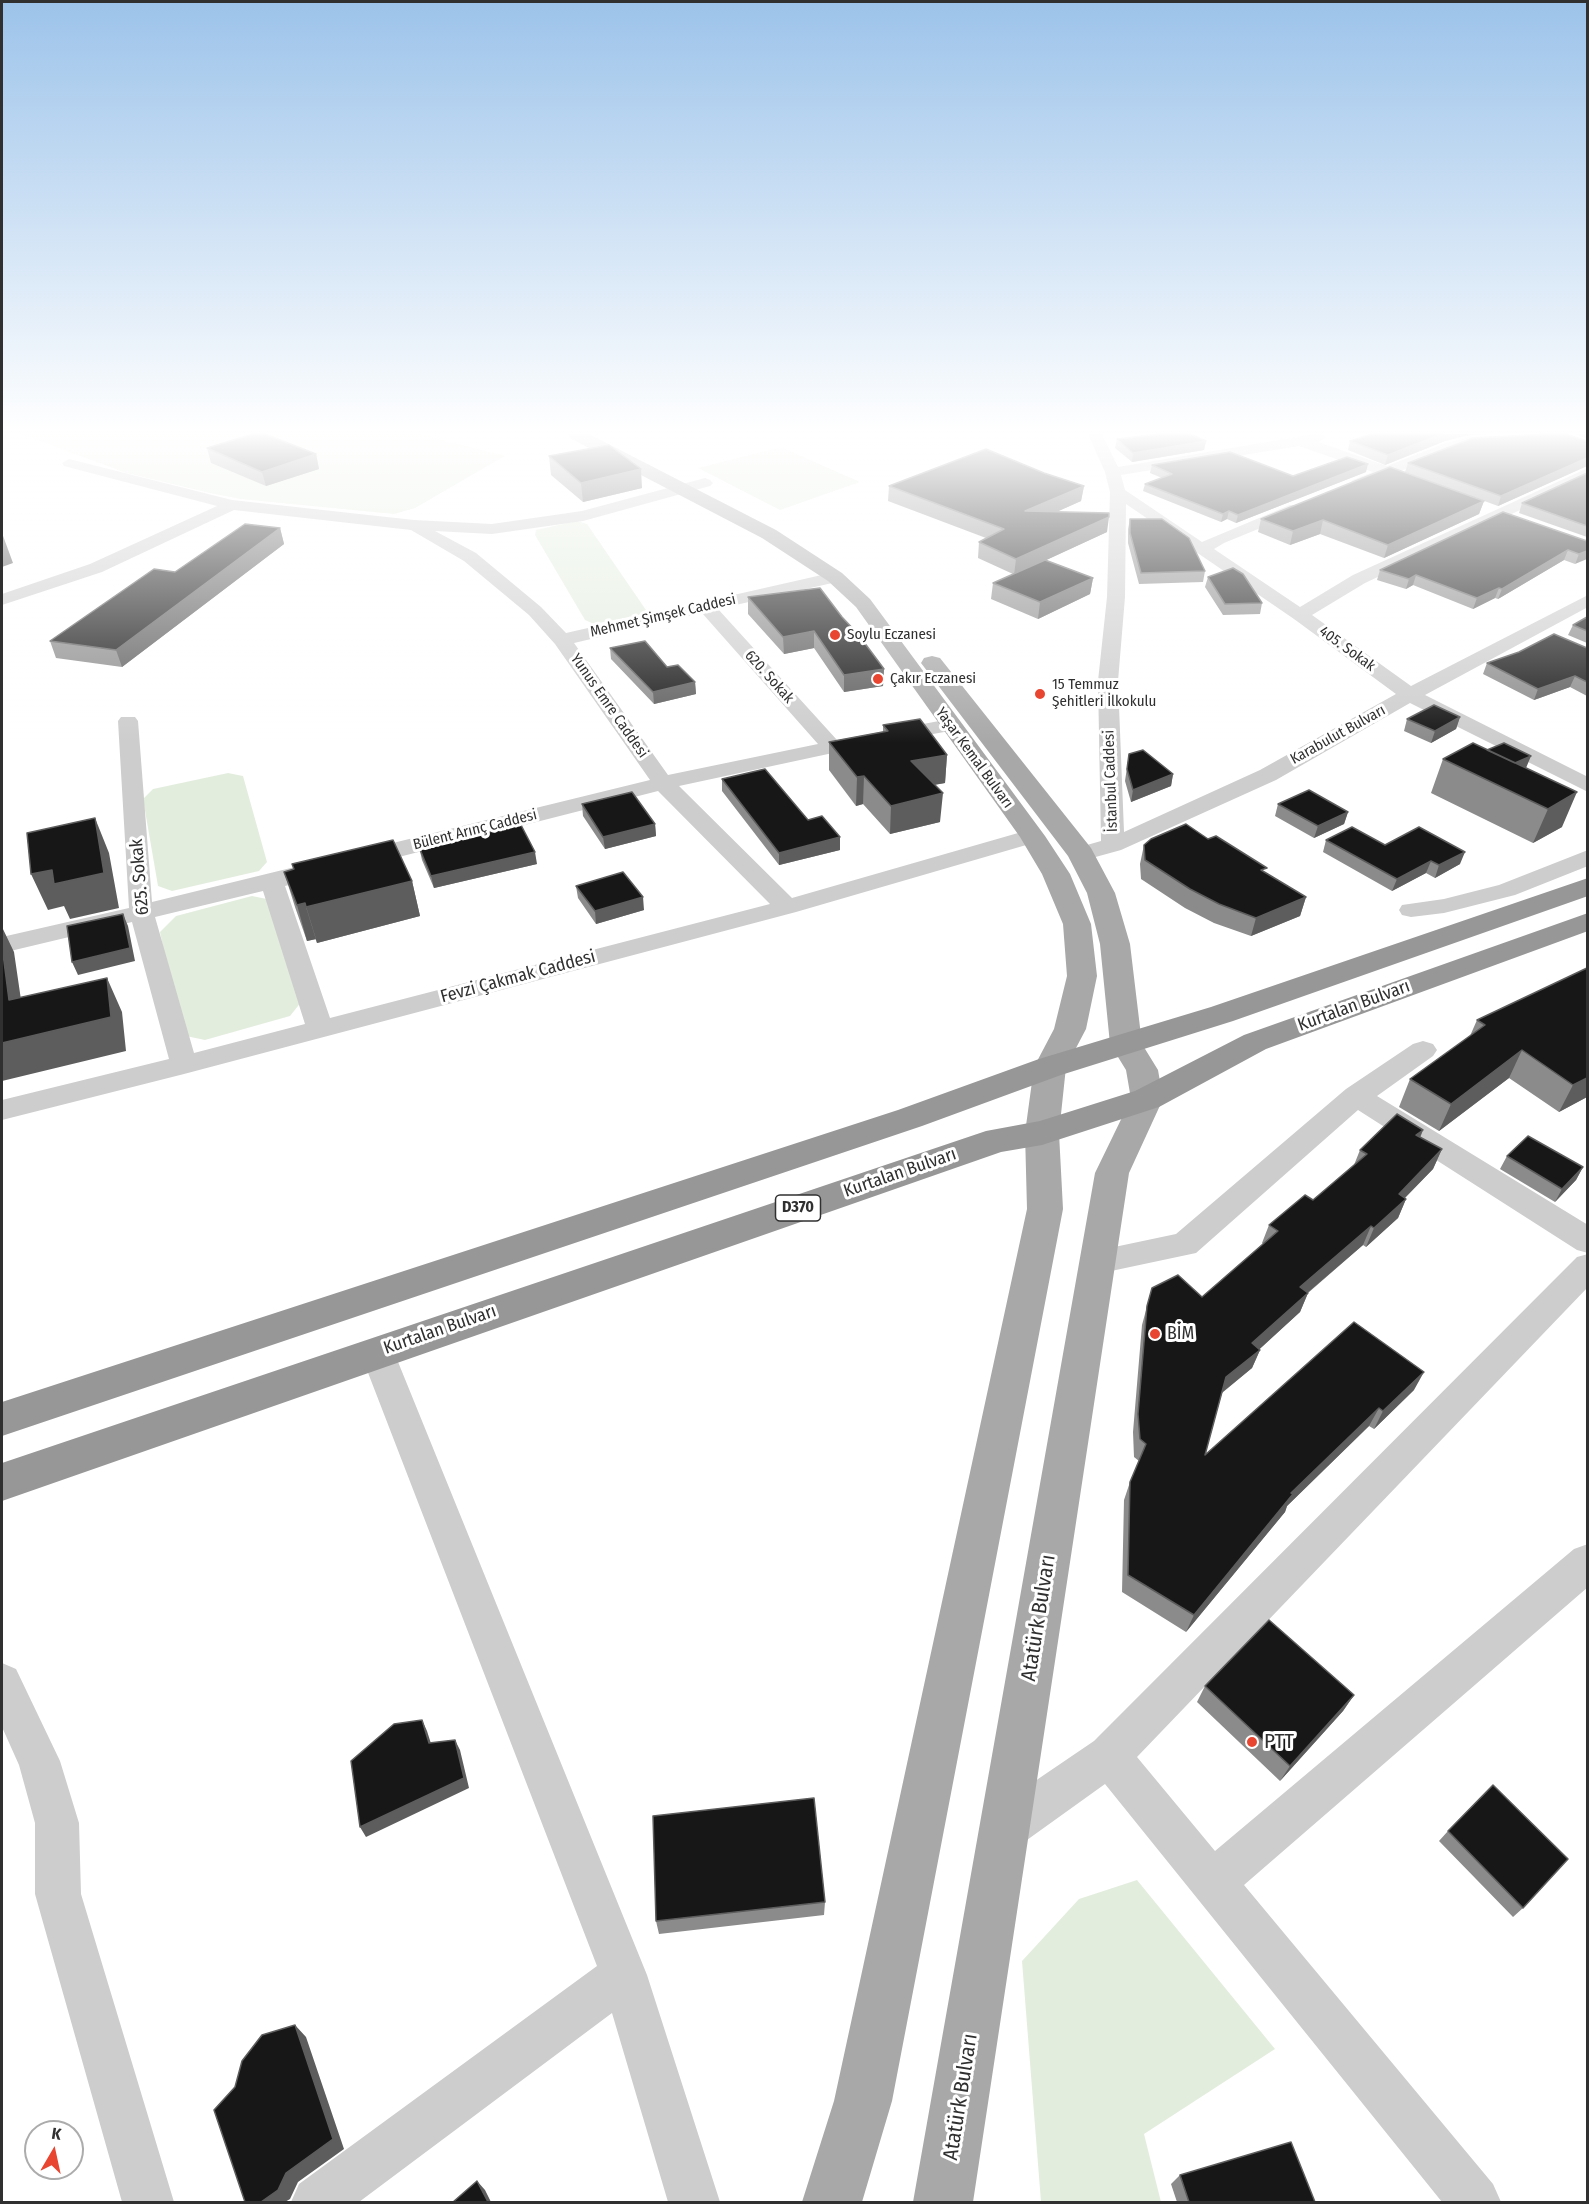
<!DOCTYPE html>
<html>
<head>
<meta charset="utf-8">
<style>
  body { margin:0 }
  #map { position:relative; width:1589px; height:2204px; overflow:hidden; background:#fff; font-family:"Fira Sans Condensed",sans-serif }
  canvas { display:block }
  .frame { position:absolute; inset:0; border:3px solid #303030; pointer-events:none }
  .north { position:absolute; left:24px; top:2120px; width:60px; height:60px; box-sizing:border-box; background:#fff; border:2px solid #acacac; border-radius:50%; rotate:9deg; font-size:16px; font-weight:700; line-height:24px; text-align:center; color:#303030 }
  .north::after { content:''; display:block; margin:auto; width:21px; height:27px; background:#e84631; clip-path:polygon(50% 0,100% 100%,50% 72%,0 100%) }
</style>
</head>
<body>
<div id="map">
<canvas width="1589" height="2204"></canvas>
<div class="frame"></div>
<div class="north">K</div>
</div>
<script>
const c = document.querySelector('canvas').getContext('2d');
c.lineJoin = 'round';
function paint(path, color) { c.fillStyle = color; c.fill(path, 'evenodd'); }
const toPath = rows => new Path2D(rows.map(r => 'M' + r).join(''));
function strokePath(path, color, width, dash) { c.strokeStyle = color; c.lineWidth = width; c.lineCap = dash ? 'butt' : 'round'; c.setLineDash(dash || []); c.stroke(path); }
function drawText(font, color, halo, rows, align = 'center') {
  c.font = font + ' "Fira Sans Condensed",sans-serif'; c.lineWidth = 6; c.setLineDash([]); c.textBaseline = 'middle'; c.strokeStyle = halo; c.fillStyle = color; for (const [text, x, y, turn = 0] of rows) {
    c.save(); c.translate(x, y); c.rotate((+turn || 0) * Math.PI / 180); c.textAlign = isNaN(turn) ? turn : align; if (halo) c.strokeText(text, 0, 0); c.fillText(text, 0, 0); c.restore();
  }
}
paint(toPath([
  [21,434,419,434,505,456,415,508,394,514,241,499,210,493,126,473],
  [781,447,860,482,780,510,698,468],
  [577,521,587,524,646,610,639,615,594,624,585,620,535,535,536,530],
  [228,773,243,776,267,862,259,871,172,891,158,886,143,799,153,789],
  [252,896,267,899,302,1001,290,1016,205,1040,181,1035,160,932,176,916],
  [1137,1880,1275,2049,1144,2134,1161,2202,1041,2202,1022,1961,1079,1899]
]), '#e3edde');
paint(toPath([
  [1088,434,1102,434,1118,467,1315,434,1323,435,1325,438,1318,442,1387,466,1446,443,1470,437,1496,436,1498,439,1496,442,1456,449,1358,488,1353,486,1350,483,1353,480,1373,472,1299,446,1121,475,1125,490,1202,542,1290,505,1302,505,1304,508,1302,511,1224,543,1214,549,1300,607,1353,575,1588,468,1588,478,1365,583,1312,615,1411,686,1588,595,1588,607,1425,695,1588,777,1588,792,1410,703,1276,780,1121,850,1081,861,1073,859,1069,854,1073,849,1101,841,1098,681,1107,597,1110,492,1105,472,1088,434],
  [1126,504,1294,619,1396,694,1260,770,1124,832,1118,681,1125,597,1126,504],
  [69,459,232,500,414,520,492,524,582,511,705,478,710,480,713,483,710,486,583,521,492,534,435,531,476,553,541,607,566,633,835,572,841,573,844,577,841,581,718,609,837,740,950,719,957,721,960,725,957,729,950,731,870,745,679,786,792,898,1032,829,1040,831,1043,836,1040,841,796,912,184,1074,2,1120,2,1100,169,1059,132,922,2,953,2,937,129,908,118,721,121,717,135,717,138,721,152,902,650,780,555,644,529,615,464,561,411,530,234,510,102,572,2,605,2,594,90,564,217,506,64,466,62,463,69,459],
  [702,613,818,744,668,775,574,643,702,613],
  [658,791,770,904,330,1018,285,886,658,791],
  [263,891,305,1024,194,1053,155,917,263,891],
  [1588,850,1588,866,1515,895,1444,913,1411,917,1402,915,1399,910,1402,905,1444,899,1499,885,1588,850],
  [1423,1041,1433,1044,1437,1050,1433,1056,1377,1096,1588,1225,1588,1253,1577,1250,1358,1110,1196,1253,1097,1274,1086,1271,1081,1262,1086,1253,1176,1234,1346,1089,1413,1044,1423,1041],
  [1588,1254,1588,1287,1137,1757,1215,1851,1574,1549,1588,1544,1588,1587,1244,1885,1493,2184,1501,2202,1442,2202,1105,1784,1020,1845,1004,1851,988,1845,982,1829,988,1813,1094,1741,1577,1257,1588,1254],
  [377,1338,389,1342,394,1352,647,1975,720,2202,668,2202,612,2013,359,2202,291,2202,299,2184,597,1966,360,1352,365,1342,377,1338],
  [2,1663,16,1669,60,1761,79,1823,81,1894,174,2202,122,2202,35,1894,35,1823,19,1765,2,1727,2,1663]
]), '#cdcdcd');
paint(toPath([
  [568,434,589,434,776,530,842,573,870,599,1045,836,1070,874,1091,924,1097,976,1086,1029,1066,1067,1059,1133,1063,1209,892,2101,862,2202,802,2202,834,2101,1027,1209,1025,1133,1034,1067,1054,1029,1067,976,1063,924,1042,874,1020,837,856,607,828,581,762,538,570,438,568,434],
  [932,656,940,658,1091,848,1115,893,1130,944,1142,1044,1158,1070,1163,1099,1129,1173,973,2202,913,2202,1095,1173,1131,1099,1126,1070,1110,1044,1100,944,1087,893,1068,856,921,663,924,658,932,656]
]), '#a8a8a8');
paint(toPath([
  [1588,878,1588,896,1233,1021,1061,1075,922,1126,2,1436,2,1402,898,1110,1039,1059,1211,1007,1588,878],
  [1588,913,1588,931,1266,1049,1159,1107,1042,1145,1001,1152,2,1501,2,1463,986,1131,1040,1121,1135,1091,1244,1035,1588,913]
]), '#979797');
paint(toPath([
  [1372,434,1489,434,1470,435,1445,441,1385,465,1348,450,1350,441],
  [1576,434,1587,434,1587,439],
  [1117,439,1206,441,1204,450,1132,462,1115,448],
  [1587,441,1587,466,1498,506,1405,472,1408,463],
  [207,448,316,454,319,469,266,486,211,463],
  [549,456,642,488,583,502,551,475],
  [1152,465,1293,476,1366,472,1236,523,1227,519,1221,522,1143,491,1145,484,1162,478,1150,473],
  [1044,473,1084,486,1081,501,1056,512,1107,532,1046,560,1093,578,1090,594,1038,619,991,599,993,583,1013,574,978,558,979,542,986,538,888,501,889,486],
  [1587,473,1587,537,1519,513,1522,503],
  [1484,501,1479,514,1384,558,1320,534,1290,545,1258,532,1261,519],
  [1130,519,1205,571,1203,582,1139,584,1128,543,1128,529],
  [280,528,284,544,122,667,56,658,50,641,175,572],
  [1587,541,1575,564,1564,560,1498,599,1495,598,1473,609,1413,585,1406,589,1377,580,1380,570],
  [1208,577,1262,603,1260,614,1223,615,1205,587],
  [748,597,842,617,884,669,883,686,844,692,814,648,784,654,748,614],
  [1587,617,1587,643,1568,635,1573,625],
  [610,648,667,667,695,682,696,694,654,704,611,659],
  [1587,648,1587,696,1570,687,1534,700,1483,674,1487,663],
  [1460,717,1456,729,1431,743,1404,731,1407,719],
  [883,725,947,755,945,783,934,785,940,822,890,834,863,804,856,806,829,770,829,742,883,732],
  [1129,754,1173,774,1171,786,1131,802,1125,781],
  [1443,759,1526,768,1562,827,1533,843,1431,793],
  [722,779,808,820,840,850,779,865,722,791],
  [582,804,655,824,656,836,605,849,583,816],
  [1278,804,1348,812,1344,824,1314,838,1275,816],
  [1208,839,1306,897,1300,916,1251,936,1214,923,1185,908,1141,879,1140,864,1144,845],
  [1326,840,1385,845,1460,864,1435,878,1426,873,1392,891,1323,852],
  [419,847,537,864,434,888,422,860],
  [284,872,412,881,420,916,317,943,316,939,307,941,295,907],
  [576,886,644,910,596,924,578,898],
  [1587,968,1587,1097,1559,1112,1509,1078,1439,1131,1399,1107,1410,1079,1470,1036,1477,1020],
  [1423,1130,1420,1138,1442,1149,1433,1169,1405,1198,1406,1199,1398,1218,1366,1247,1363,1245,1308,1293,1300,1312,1259,1349,1260,1350,1252,1368,1222,1393,1205,1455,1414,1390,1374,1429,1369,1426,1287,1506,1285,1512,1186,1632,1122,1592,1124,1500,1130,1482,1139,1461,1134,1457,1133,1432,1142,1325,1152,1288,1202,1297,1263,1244,1262,1243,1269,1225,1313,1200,1354,1165,1360,1150],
  [1507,1156,1583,1167,1576,1180,1555,1202,1500,1169],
  [1205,1686,1354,1695,1343,1711,1280,1781,1197,1702],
  [1448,1831,1523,1908,1513,1917,1439,1841],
  [825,1902,824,1915,659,1934,656,1921],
  [1180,2175,1315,2202,1177,2202,1171,2184]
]), '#8b8b8b');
paint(toPath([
  [1442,434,1470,434,1445,441,1385,465,1388,455],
  [1206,441,1204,450,1132,462,1133,453],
  [316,454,319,469,266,486,262,472],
  [1587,458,1587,466,1498,506,1501,496],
  [1368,464,1366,472,1236,523,1238,515],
  [641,469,642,488,583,502,581,483],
  [1084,486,1081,501,1023,527,1025,511],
  [1484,501,1479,514,1384,558,1388,545],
  [1229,511,1227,519,1221,522,1223,514],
  [1109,517,1107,532,1014,575,1016,559],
  [1323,520,1320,534,1290,545,1293,531],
  [280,528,284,544,122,667,116,650],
  [2,533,13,563,2,567],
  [1568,550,1564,560,1498,599,1502,589],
  [1587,551,1587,559,1575,564,1579,554],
  [1416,575,1413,585,1406,589,1409,579],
  [1093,578,1090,594,1038,619,1040,602],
  [1499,588,1495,598,1473,609,1477,598],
  [814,631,814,648,784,654,783,637],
  [884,669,883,686,844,692,844,675],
  [1575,676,1570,687,1534,700,1538,689],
  [695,682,696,694,654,704,653,692],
  [1460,717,1456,729,1431,743,1435,731],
  [947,755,945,783,909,789,911,761],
  [1531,756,1526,768,1501,769],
  [1173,774,1171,786,1131,802,1133,790],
  [864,776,863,804,856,806,857,777],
  [1577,792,1562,827,1533,843,1548,809],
  [943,793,940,822,890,834,891,806],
  [1348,812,1344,824,1314,838,1318,826],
  [95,818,109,853,119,908,70,919,64,906,48,910,31,874],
  [655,824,656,836,605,849,603,837],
  [840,837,840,850,779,865,779,853],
  [535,852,537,864,434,888,431,876],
  [1465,852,1460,864,1435,878,1439,865],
  [1431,861,1426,873,1392,891,1397,879],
  [412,881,420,916,317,943,306,907],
  [643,897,644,910,596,924,595,911],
  [1306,897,1300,916,1251,936,1256,918],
  [305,903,316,939,307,941,297,905],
  [123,914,128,926,135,961,78,975,72,962],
  [2,927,14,952,26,1034,9,1000,2,946],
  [107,978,122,1012,126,1051,2,1081,2,1043],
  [1522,1050,1509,1078,1439,1131,1451,1104],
  [1587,1078,1587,1097,1559,1112,1573,1085],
  [1423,1130,1415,1149,1416,1135],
  [1442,1149,1433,1169,1390,1213,1399,1194],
  [1583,1167,1576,1180,1555,1202,1562,1189],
  [1406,1199,1398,1218,1366,1247,1374,1228],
  [1371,1226,1363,1245,1292,1306,1300,1287],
  [1308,1293,1300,1312,1250,1358,1260,1350,1252,1368,1219,1395,1226,1377,1252,1343],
  [1424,1372,1414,1390,1374,1429,1383,1411],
  [1379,1408,1369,1426,1287,1506,1285,1512,1186,1632,1194,1615,1291,1493],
  [1354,1695,1343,1711,1280,1781,1290,1766],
  [422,1720,427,1731,434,1753,429,1743],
  [455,1740,460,1750,469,1788,366,1837,360,1827],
  [295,2025,306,2037,344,2149,298,2182,290,2199,285,2202,261,2202],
  [477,2181,485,2190,491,2202,488,2202]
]), '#5d5d5d');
const building = toPath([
  [253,434,265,434,316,454,262,472,207,448,253,434],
  [1160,434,1190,434,1206,441,1133,453,1117,439,1160,434],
  [1372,434,1442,434,1388,455,1350,441,1372,434],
  [1548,434,1566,434,1587,441,1587,458,1501,496,1408,463,1473,438,1548,434],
  [609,445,641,469,581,483,549,456,609,445],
  [986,449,1044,473,1084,486,1025,511,1109,513,1109,517,1016,559,979,542,1004,529,889,486,986,449],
  [1230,452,1293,476,1347,457,1368,464,1238,515,1229,511,1223,514,1145,484,1172,474,1152,465,1230,452],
  [1390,467,1484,501,1388,545,1323,520,1293,531,1261,519,1390,467],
  [1587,473,1587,526,1522,503,1587,473],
  [1503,512,1587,541,1587,551,1579,554,1568,550,1502,589,1499,588,1477,598,1416,575,1409,579,1380,570,1503,512],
  [1130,519,1162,519,1189,538,1205,571,1141,573,1130,533,1130,519],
  [245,524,280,528,116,650,50,641,154,569,175,572,245,524],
  [1045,560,1093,578,1040,602,993,583,1045,560],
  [1233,568,1243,574,1262,603,1225,604,1208,577,1233,568],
  [820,588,842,617,858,634,884,669,844,675,814,631,783,637,748,597,820,588],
  [1587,617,1587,631,1573,625,1587,617],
  [1554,634,1587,648,1587,682,1575,676,1538,689,1487,663,1519,652,1554,634],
  [645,641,667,667,678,665,695,682,653,692,610,648,645,641],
  [1434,705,1460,717,1435,731,1407,719,1434,705],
  [920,719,947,755,911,761,943,793,891,806,864,776,857,777,829,742,888,731,883,725,920,719],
  [1473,743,1577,792,1548,809,1443,759,1473,743],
  [1504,743,1531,756,1515,763,1487,750,1504,743],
  [1143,750,1173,774,1133,790,1127,769,1129,754,1143,750],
  [765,769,808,820,822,816,840,837,779,853,722,779,765,769],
  [1309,790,1348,812,1318,826,1278,804,1309,790],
  [632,792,655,824,603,837,582,804,632,792],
  [95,818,104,873,54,884,52,870,31,874,27,833,95,818],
  [1186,824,1208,839,1216,836,1267,868,1261,870,1306,897,1256,918,1219,904,1190,889,1145,860,1144,845,1151,839,1186,824],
  [521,825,535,852,431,876,419,847,521,825],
  [1352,827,1385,845,1419,827,1465,852,1439,865,1431,861,1397,879,1326,840,1352,827],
  [393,840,412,881,306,907,305,903,297,905,284,872,294,869,292,864,393,840],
  [623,872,643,897,595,911,576,886,623,872],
  [123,914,130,948,72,962,67,926,123,914],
  [2,946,9,1000,107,978,111,1017,2,1043,2,946],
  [1587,968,1587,1078,1573,1085,1522,1050,1451,1104,1410,1079,1485,1025,1477,1020,1587,968],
  [1397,1114,1423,1130,1416,1135,1442,1149,1399,1194,1406,1199,1374,1228,1371,1226,1300,1287,1308,1293,1252,1343,1260,1350,1226,1377,1205,1455,1354,1322,1424,1372,1383,1411,1379,1408,1291,1493,1293,1494,1194,1615,1128,1575,1130,1482,1146,1444,1140,1439,1138,1414,1147,1306,1152,1288,1178,1275,1202,1297,1278,1231,1269,1225,1305,1195,1313,1200,1367,1154,1360,1150,1397,1114],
  [1528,1136,1583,1167,1562,1189,1507,1156,1528,1136],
  [1269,1620,1354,1695,1290,1766,1205,1686,1269,1620],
  [422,1720,429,1743,455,1740,464,1778,360,1827,351,1761,394,1724,422,1720],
  [1493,1785,1568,1859,1523,1908,1448,1831,1493,1785],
  [814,1798,825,1902,656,1921,653,1816,814,1798],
  [295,2025,333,2139,286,2173,278,2190,261,2202,245,2202,214,2110,235,2087,242,2061,262,2035,295,2025],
  [1291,2142,1315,2202,1189,2202,1180,2175,1291,2142],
  [477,2181,488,2202,453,2202,477,2181]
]);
paint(building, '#171717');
strokePath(building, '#5d5d5d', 1.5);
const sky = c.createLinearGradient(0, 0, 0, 743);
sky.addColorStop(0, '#9cc3ea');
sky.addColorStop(0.58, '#fff');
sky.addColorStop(1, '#ffffff00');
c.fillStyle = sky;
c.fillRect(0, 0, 1589, 743);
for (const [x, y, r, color] of [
  [835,635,6,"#e84631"],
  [878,679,6,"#e84631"],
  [1040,694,6,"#e84631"],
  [1155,1334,6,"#e84631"],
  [1252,1742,6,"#e84631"]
]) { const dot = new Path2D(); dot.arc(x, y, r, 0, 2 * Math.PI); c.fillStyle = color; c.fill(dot); strokePath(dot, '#fff', 2); }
drawText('15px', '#303030', '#fff', [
  ["Mehmet Şimşek Caddesi",663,616,-13],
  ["405. Sokak",1347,649,36],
  ["620. Sokak",769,677,48],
  ["Yunus Emre Caddesi",609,706,55],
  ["Karabulut Bulvarı",1338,735,-29],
  ["Yaşar Kemal Bulvarı",974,758,54],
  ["İstanbul Caddesi",1111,781,-92],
  ["Bülent Arınç Caddesi",475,830,-14]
]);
drawText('15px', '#303030', '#fff', [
  ["Soylu Eczanesi",847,635],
  ["Çakır Eczanesi",890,679],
  ["15 Temmuz",1052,685],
  ["Şehitleri İlkokulu",1052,702]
], 'left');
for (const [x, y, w] of [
  [798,1208,45]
]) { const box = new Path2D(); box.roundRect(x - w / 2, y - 13, w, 26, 4.5); c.fillStyle = '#fff'; c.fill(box); strokePath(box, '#303030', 1.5); }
drawText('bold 16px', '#303030', null, [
  ["D370",798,1208]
]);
drawText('18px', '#303030', '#fff', [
  ["625. Sokak",140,877,-95],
  ["Fevzi Çakmak Caddesi",518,977,-15],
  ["Kurtalan Bulvarı",1354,1006,-20],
  ["Kurtalan Bulvarı",900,1173,-19],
  ["Kurtalan Bulvarı",440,1330,-19]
]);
drawText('18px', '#303030', '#fff', [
  ["BİM",1167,1334]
], 'left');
drawText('21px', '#303030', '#fff', [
  ["Atatürk Bulvarı",1039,1618,-81],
  ["Atatürk Bulvarı",961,2097,-81]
]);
drawText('21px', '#303030', '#fff', [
  ["PTT",1264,1742]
], 'left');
</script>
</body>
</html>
